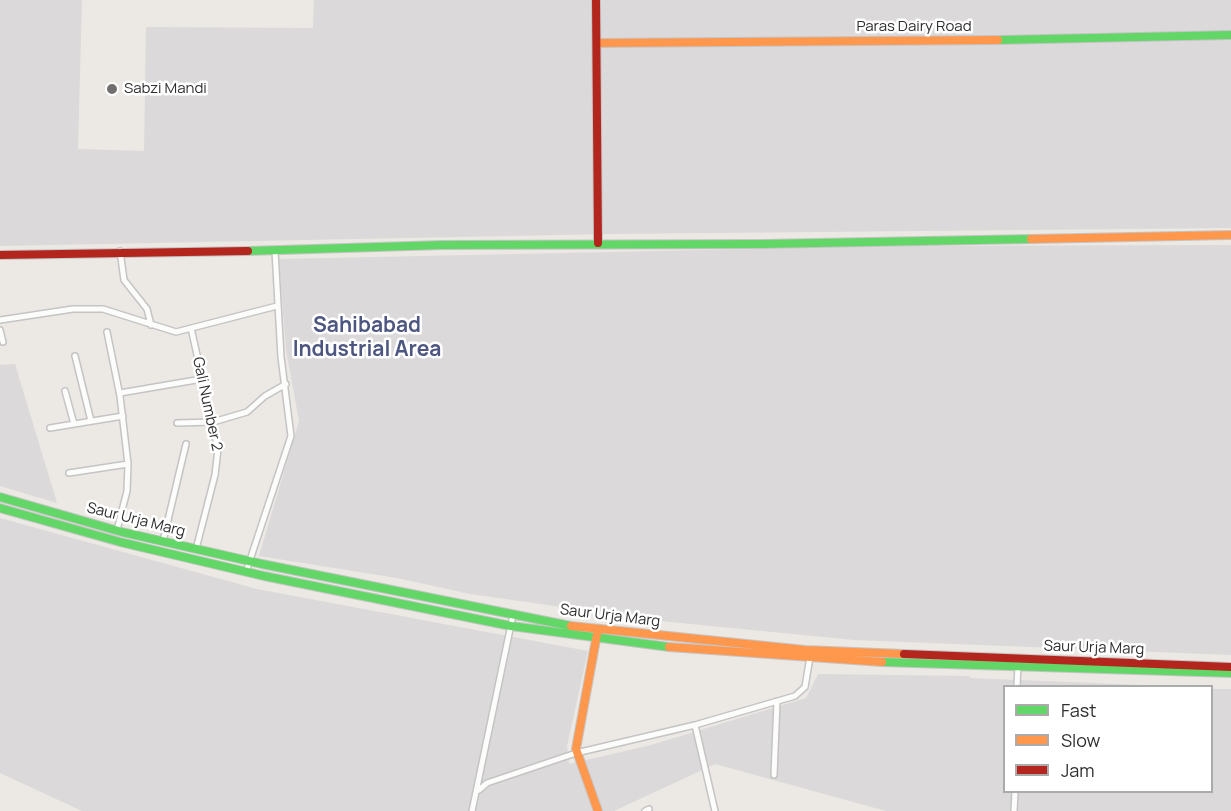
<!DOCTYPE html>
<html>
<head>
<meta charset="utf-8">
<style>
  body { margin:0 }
  #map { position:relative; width:1231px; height:811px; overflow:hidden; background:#ece8e4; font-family:Manrope,sans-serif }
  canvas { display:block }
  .legend { position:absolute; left:1003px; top:685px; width:210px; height:108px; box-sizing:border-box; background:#fff; border:2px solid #ababab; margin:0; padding:8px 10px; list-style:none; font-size:18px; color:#2e2e2e }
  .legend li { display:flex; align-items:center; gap:12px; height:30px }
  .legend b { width:30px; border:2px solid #ababab }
</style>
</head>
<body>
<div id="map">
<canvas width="1231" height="811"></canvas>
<ul class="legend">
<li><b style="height:8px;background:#63d668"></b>Fast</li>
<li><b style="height:8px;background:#ff974d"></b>Slow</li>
<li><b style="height:8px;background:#b3261e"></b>Jam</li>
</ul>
</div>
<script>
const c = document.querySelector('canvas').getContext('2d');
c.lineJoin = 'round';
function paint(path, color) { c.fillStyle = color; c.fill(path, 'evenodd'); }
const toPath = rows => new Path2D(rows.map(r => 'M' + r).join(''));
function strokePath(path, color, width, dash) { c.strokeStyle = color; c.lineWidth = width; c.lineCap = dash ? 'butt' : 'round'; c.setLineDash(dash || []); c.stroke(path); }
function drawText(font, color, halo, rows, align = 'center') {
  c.font = font + ' Manrope,sans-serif'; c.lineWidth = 5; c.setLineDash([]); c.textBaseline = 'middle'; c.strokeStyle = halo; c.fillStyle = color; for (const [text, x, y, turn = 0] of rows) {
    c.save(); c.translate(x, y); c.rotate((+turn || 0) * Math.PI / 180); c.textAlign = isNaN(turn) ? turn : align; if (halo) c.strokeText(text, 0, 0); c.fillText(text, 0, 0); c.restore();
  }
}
paint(toPath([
  [0,0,82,0,78,149,144,151,146,27,313,28,314,0,1231,0,1231,228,609,234,0,246],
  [1231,245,1231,655,854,640,660,621,470,594,397,578,259,556,299,421,286,350,279,259,894,246],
  [15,364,57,503,0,486,0,365],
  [0,518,257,589,588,651,567,746,569,764,651,745,806,698,818,674,970,676,970,678,1166,686,1004,686,1004,792,1212,792,1212,689,1231,689,1231,811,886,811,715,764,614,811,82,811,0,773]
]), '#dcd9db');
const street = toPath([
  [120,251,124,280,147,309,151,325],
  [0,320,73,309,103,309,176,332,277,306],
  [191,328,218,449,215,475,196,549],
  [0,330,3,342],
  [107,332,120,396,128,464,127,491,117,530],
  [75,356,91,421],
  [65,391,74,424],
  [120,393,202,379],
  [177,423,213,422,247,412,265,396,286,384],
  [50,428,123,416],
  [69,473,128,464],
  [163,541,186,444],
  [246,572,291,436,281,357,275,251],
  [1017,686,1018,666],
  [695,725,715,811],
  [774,775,777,701],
  [479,790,487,783,576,753,695,725,795,696,805,687,810,657],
  [472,811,513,615],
  [645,811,649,809],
  [1014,811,1015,792]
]);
const fast = toPath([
  [998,40,1231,35],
  [248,251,442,245,763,244,1031,239],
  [0,497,122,532,262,564,571,626],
  [0,508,120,542,264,576,511,626,669,647],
  [882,662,1231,673]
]);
const slow = toPath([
  [597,43,998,40],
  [1031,239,1231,235],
  [571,626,805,650,904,654],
  [597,634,576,749,598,811],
  [669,647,882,662]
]);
const jam = toPath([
  [596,0,598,243],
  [0,255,248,251],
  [904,654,1231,667]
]);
strokePath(street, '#c5c4c5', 8);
strokePath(fast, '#c5c4c5', 10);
strokePath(slow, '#c5c4c5', 10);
strokePath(jam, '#c5c4c5', 10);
strokePath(street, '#fcfcfb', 5);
strokePath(fast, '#63d668', 8);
strokePath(slow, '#ff974d', 8);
strokePath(jam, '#b3261e', 8);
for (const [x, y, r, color] of [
  [112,89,6,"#706f6e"]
]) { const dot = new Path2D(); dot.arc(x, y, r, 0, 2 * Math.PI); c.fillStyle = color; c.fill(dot); strokePath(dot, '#fff', 2); }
drawText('15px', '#2e2e2e', '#fff', [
  ["Paras Dairy Road",914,27],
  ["Gali Number 2",207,404,78],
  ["Saur Urja Marg",136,520,14],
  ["Saur Urja Marg",610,616,7],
  ["Saur Urja Marg",1094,648,2]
]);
drawText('15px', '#2e2e2e', '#fff', [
  ["Sabzi Mandi",124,89]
], 'left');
drawText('bold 21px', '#4d5680', '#fff', [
  ["Sahibabad",367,326],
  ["Industrial Area",367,350]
]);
</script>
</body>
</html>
